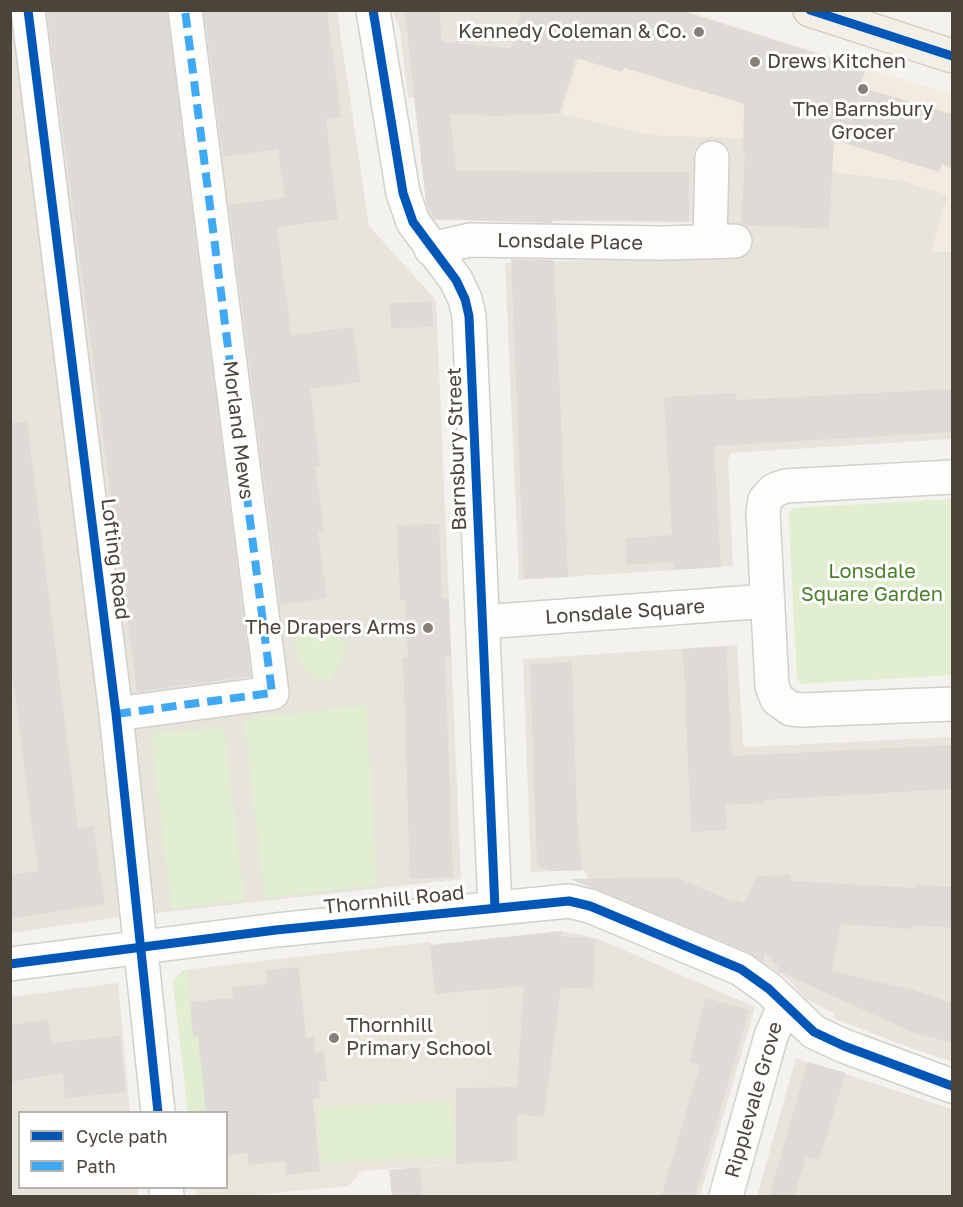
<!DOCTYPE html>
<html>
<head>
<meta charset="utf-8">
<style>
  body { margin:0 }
  #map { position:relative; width:963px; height:1207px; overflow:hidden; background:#f4f2ee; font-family:"Golos Text",sans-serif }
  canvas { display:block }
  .frame { position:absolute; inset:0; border:12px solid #4b4439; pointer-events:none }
  .legend { position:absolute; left:18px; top:1111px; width:210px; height:78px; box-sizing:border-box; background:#fff; border:2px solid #b7b4b0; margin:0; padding:8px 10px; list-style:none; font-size:18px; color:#4b4439 }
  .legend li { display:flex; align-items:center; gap:12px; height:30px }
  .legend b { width:30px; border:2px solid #b7b4b0 }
</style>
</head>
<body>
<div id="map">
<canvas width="963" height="1207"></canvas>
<div class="frame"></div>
<ul class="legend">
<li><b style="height:8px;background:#0057b8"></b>Cycle path</li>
<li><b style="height:8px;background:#3fa9f5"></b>Path</li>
</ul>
</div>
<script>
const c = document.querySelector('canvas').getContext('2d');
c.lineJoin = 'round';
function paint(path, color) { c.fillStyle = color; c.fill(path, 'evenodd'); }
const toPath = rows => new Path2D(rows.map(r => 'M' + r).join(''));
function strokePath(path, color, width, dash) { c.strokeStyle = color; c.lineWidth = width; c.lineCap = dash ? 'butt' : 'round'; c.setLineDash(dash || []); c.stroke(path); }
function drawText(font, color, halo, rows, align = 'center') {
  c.font = font + ' "Golos Text",sans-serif'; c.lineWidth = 6; c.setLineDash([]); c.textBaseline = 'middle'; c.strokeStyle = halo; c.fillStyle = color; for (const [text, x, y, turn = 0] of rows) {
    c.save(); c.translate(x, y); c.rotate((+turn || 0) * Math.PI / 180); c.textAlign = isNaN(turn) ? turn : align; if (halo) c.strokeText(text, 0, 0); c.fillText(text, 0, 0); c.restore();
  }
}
paint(toPath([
  [10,11,337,11,369,226,436,300,461,879,113,918,11,933],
  [393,11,593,11,562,114,652,135,743,138,743,154,816,162,835,172,904,181,948,195,931,252,952,252,952,439,731,453,728,460,733,566,519,580,505,263,732,256,731,223,428,220,414,98,408,97,400,30],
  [737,645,743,743,745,747,952,737,952,1062,903,1045,835,1019,833,1013,805,998,788,979,767,965,592,888,584,870,531,872,523,659],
  [561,931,596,938,755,1007,700,1196,392,1196,389,1170,490,1161,488,989],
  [118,983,130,1112,20,1112,20,1188,138,1188,138,1196,11,1196,10,997],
  [796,1058,952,1109,952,1196,757,1196]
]), '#e7e4dc');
paint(toPath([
  [593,11,689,11,952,95,952,252,931,252,948,195,904,181,835,172,816,162,751,156,743,154,743,138,652,135,561,114]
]), '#f3ebdf');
paint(toPath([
  [430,942,430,945,488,989,491,1161,362,1171,348,1186,244,1196,197,1196,196,1188,226,1188,226,1112,188,1112,173,982,183,970]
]), '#eae5da');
paint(toPath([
  [952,499,952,675,801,684,797,679,790,544,789,514,793,508],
  [318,624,346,641,341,661,331,680,316,680,301,663,294,642,297,628],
  [366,705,377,885,265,898,244,720],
  [224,727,244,900,172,909,151,735],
  [183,970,187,970,193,1036,198,1036,206,1112,188,1112,173,982],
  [452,1101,455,1157,321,1163,318,1107]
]), '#e1eecf');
paint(toPath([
  [47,10,167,10,251,676,137,692],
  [204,10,327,10,341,117,326,119,338,219,277,227,291,335,353,327,360,382,310,389,320,466,315,467,324,532,318,533,327,598,280,605,229,205,285,198,278,149,223,157],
  [403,10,439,10,442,42,511,48,522,10,679,10,689,13,866,69,860,87,952,114,952,169,942,164,939,172,834,140,829,229,744,225,741,224,745,155,743,154,744,104,624,68,622,72,576,58,559,113,494,116,450,114,456,171,689,172,689,221,552,220,552,223,434,219,426,202,407,31],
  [511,259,554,260,568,577,524,579],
  [432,302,433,327,391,328,390,303],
  [952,389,952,432,714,446,721,567,674,570,674,562,626,565,626,538,672,535,664,397,735,393,736,400],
  [27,422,78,829,93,826,105,904,10,919,10,875,38,871,10,657,10,423],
  [439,524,442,599,449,599,451,656,445,656,453,877,410,879,403,658,408,657,405,600,400,601,397,525],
  [726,646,732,756,952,745,952,789,764,800,765,803,726,805,727,830,691,832,683,649],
  [572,662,577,818,582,870,551,871,537,865,530,664],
  [791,875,791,881,916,888,916,885,952,887,952,928,914,925,913,929,841,924,832,971,914,990,952,1003,952,1043,912,1032,778,971,779,968,765,953,763,962,748,952,570,879,675,877,734,902,735,900,744,903,756,876],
  [561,931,561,936,596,939,593,989,561,987,544,1117,517,1114,517,1161,456,1164,456,1088,517,1087,524,986,435,994,430,945],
  [299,967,306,1038,314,1037,315,1052,324,1051,327,1081,318,1082,320,1098,313,1099,320,1171,286,1175,285,1161,249,1165,247,1153,226,1155,226,1113,206,1113,198,1036,193,1037,190,1002,233,998,232,987,267,984,266,970],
  [706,998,749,1010,695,1197,661,1197,700,1065,689,1062],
  [48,1019,52,1043,120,1036,126,1092,65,1098,63,1073,10,1082,10,1025],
  [808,1062,846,1073,819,1160,806,1157,794,1197,769,1197],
  [419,1167,423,1197,392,1197,389,1170]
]), '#dedbd6');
const minor = toPath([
  [28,10,116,714,158,1112],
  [373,10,403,193,413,222,456,280,465,299,469,316,495,908],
  [710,242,712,158],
  [431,249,470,240,661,243,735,241],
  [952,477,786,486,774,490,765,500,763,512,772,686,777,699,791,709,802,710,952,704],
  [482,622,768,601],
  [116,714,272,693,185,10],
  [10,964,276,930,569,901,590,906,741,969,769,989,814,1032,844,1046,952,1086],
  [166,1188,167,1196],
  [726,1196,771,1036,785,1004]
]);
const major = toPath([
  [810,10,952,56]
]);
strokePath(minor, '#d2d0cb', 36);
strokePath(major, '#d6cebb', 36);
strokePath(minor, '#fdfdfc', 33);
strokePath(major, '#f2efe6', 33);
strokePath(toPath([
  [116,714,272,693,185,10]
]), '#3fa9f5', 8, [15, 8]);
strokePath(toPath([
  [28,10,116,714,158,1112],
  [373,10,403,193,413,222,456,280,465,299,469,316,495,908],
  [810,10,952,56],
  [10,964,276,930,569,901,590,906,741,969,769,989,814,1032,844,1046,952,1086]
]), '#0057b8', 9);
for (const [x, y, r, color] of [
  [699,32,6,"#868178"],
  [755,62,6,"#868178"],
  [863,89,6,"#868178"],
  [428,628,6,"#868178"],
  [334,1038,6,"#868178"]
]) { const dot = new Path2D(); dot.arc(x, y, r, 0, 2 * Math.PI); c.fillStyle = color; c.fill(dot); strokePath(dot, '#fff', 2); }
drawText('20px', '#4b4439', '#fff', [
  ["Kennedy Coleman & Co.",687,32],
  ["Drews Kitchen",767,62,"left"],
  ["The Barnsbury",863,110,"center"],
  ["Grocer",863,133,"center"],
  ["The Drapers Arms",416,628],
  ["Thornhill",346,1026,"left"],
  ["Primary School",346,1049,"left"]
], 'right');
drawText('20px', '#4b4439', '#fff', [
  ["Lonsdale Place",570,242,1],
  ["Morland Mews",238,430,83],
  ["Barnsbury Street",457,449,-92],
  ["Lofting Road",115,559,83],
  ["Lonsdale Square",625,612,-4],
  ["Thornhill Road",394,900,-6],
  ["Ripplevale Grove",754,1100,-74]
]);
drawText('20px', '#4a7f2a', '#fff', [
  ["Lonsdale",872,572],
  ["Square Garden",872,595]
]);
</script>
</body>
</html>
